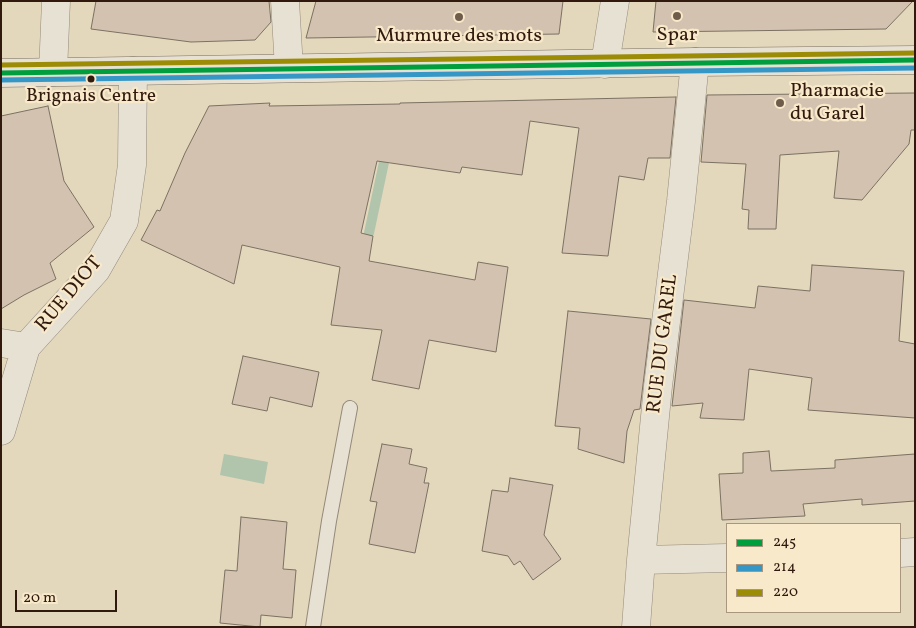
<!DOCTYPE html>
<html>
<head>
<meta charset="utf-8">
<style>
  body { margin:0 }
  #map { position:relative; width:916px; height:628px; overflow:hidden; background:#e3d7bc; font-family:Vollkorn,serif }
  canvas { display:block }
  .frame { position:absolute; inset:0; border:2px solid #31190e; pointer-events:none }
  .legend { position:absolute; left:726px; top:523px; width:175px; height:90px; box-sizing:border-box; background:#f7e9c9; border:1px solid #a8967e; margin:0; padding:6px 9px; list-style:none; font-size:15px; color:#31190e }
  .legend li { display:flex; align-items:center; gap:10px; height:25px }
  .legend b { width:25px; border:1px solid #a8967e }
  .scale { position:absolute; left:15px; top:590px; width:102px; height:22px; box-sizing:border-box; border:2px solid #31190e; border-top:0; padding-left:6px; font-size:15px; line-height:18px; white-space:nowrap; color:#31190e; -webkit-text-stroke:4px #f7e9c9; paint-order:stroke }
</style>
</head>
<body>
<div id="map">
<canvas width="916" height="628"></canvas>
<div class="frame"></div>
<ul class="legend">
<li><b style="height:6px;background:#009e3d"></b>245</li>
<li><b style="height:6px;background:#3597c6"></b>214</li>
<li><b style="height:6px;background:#9c8b05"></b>220</li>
</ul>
<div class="scale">20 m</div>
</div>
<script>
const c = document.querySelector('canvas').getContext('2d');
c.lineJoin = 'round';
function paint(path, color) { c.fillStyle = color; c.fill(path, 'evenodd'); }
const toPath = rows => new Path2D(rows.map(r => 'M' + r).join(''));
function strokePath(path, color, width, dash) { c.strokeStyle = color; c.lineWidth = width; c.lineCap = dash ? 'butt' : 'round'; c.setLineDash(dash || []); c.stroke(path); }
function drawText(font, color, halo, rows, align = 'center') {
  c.font = font + ' Vollkorn,serif'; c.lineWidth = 4.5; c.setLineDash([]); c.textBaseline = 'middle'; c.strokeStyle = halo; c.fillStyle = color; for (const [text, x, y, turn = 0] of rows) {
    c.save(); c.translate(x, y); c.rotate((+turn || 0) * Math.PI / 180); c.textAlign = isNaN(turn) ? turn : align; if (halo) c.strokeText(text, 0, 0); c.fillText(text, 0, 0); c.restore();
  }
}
paint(toPath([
  [224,454,268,462,264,484,220,475]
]), '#b1c4ac');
strokePath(toPath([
  [369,233,387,148]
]), '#b1c4ac', 10);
const building = toPath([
  [96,1,269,1,271,22,255,40,191,42,91,29,96,1],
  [316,1,563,1,559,34,306,38,316,1],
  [656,1,913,1,886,29,653,32,656,1],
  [915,93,915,130,911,130,909,144,862,200,834,198,839,151,780,155,776,229,748,229,749,210,742,209,746,164,701,162,707,95,915,93],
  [676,97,670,158,648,158,644,180,619,176,608,256,562,253,579,128,530,121,522,175,462,167,460,173,377,161,361,233,373,236,369,261,475,280,478,262,508,267,496,352,429,340,419,389,372,380,382,330,331,325,340,267,242,245,234,284,141,240,157,210,160,211,185,153,209,106,270,103,269,106,400,104,400,103,676,97],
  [48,106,64,181,94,227,50,263,56,279,24,295,1,309,1,116,48,106],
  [812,265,904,271,899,341,915,344,915,418,808,410,812,378,749,369,744,420,700,418,703,403,672,406,684,300,755,308,758,286,810,291,812,265],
  [568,311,651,319,640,409,634,410,627,431,624,463,578,449,580,428,555,426,568,311],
  [243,356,319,372,312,407,270,397,267,411,232,404,243,356],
  [382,444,412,449,409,464,427,468,424,483,429,483,415,553,369,544,377,502,370,501,382,444],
  [769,451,771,471,835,468,835,460,915,454,915,501,862,505,862,499,803,504,805,516,722,520,719,474,743,473,743,453,769,451],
  [510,478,553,485,544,535,561,559,533,580,520,561,514,565,508,556,482,551,492,490,508,492,510,478],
  [241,517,287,522,283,569,296,570,292,618,261,615,260,627,220,623,225,570,237,571,241,517]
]);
paint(building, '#d3c2b0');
strokePath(building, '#7b7162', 1);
const lane = toPath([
  [313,627,329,521,350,408]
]);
const street = toPath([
  [285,1,289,68],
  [605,64,615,1],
  [53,72,56,1],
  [1,343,26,347],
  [1,431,26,347,96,270,124,221,132,165,133,71],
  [900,553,915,552],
  [641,560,727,558],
  [636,627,641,560,658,386,681,201,695,62]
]);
const secondary = toPath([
  [1,73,695,62,915,60]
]);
strokePath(lane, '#948a7a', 16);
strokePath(street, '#948a7a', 29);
strokePath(secondary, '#7b7162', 29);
strokePath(lane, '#e7e1d4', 14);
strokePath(street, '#e7e1d4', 28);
strokePath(secondary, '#e7e1d4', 28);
strokePath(toPath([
  [1,73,915,60]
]), '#009e3d', 5);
strokePath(toPath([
  [1,80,915,68]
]), '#3597c6', 5);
strokePath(toPath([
  [1,65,915,53]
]), '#9c8b05', 5);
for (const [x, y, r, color] of [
  [677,16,5,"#6f5c4b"],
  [459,17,5,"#6f5c4b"],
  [91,79,4.5,"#31190e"],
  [780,103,5,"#6f5c4b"]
]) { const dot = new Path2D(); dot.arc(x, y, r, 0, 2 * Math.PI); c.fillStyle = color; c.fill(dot); strokePath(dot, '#f7e9c9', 2); }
drawText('19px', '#31190e', '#f7e9c9', [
  ["Brignais Centre",91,98]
]);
drawText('20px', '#31190e', '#f7e9c9', [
  ["Spar",677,36],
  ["Murmure des mots",459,37],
  ["Pharmacie",790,92,"left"],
  ["du Garel",790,115,"left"]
]);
drawText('20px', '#31190e', '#f7e9c9', [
  ["RUE DIOT",70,295,-50],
  ["RUE DU GAREL",664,344,-83]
]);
</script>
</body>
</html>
